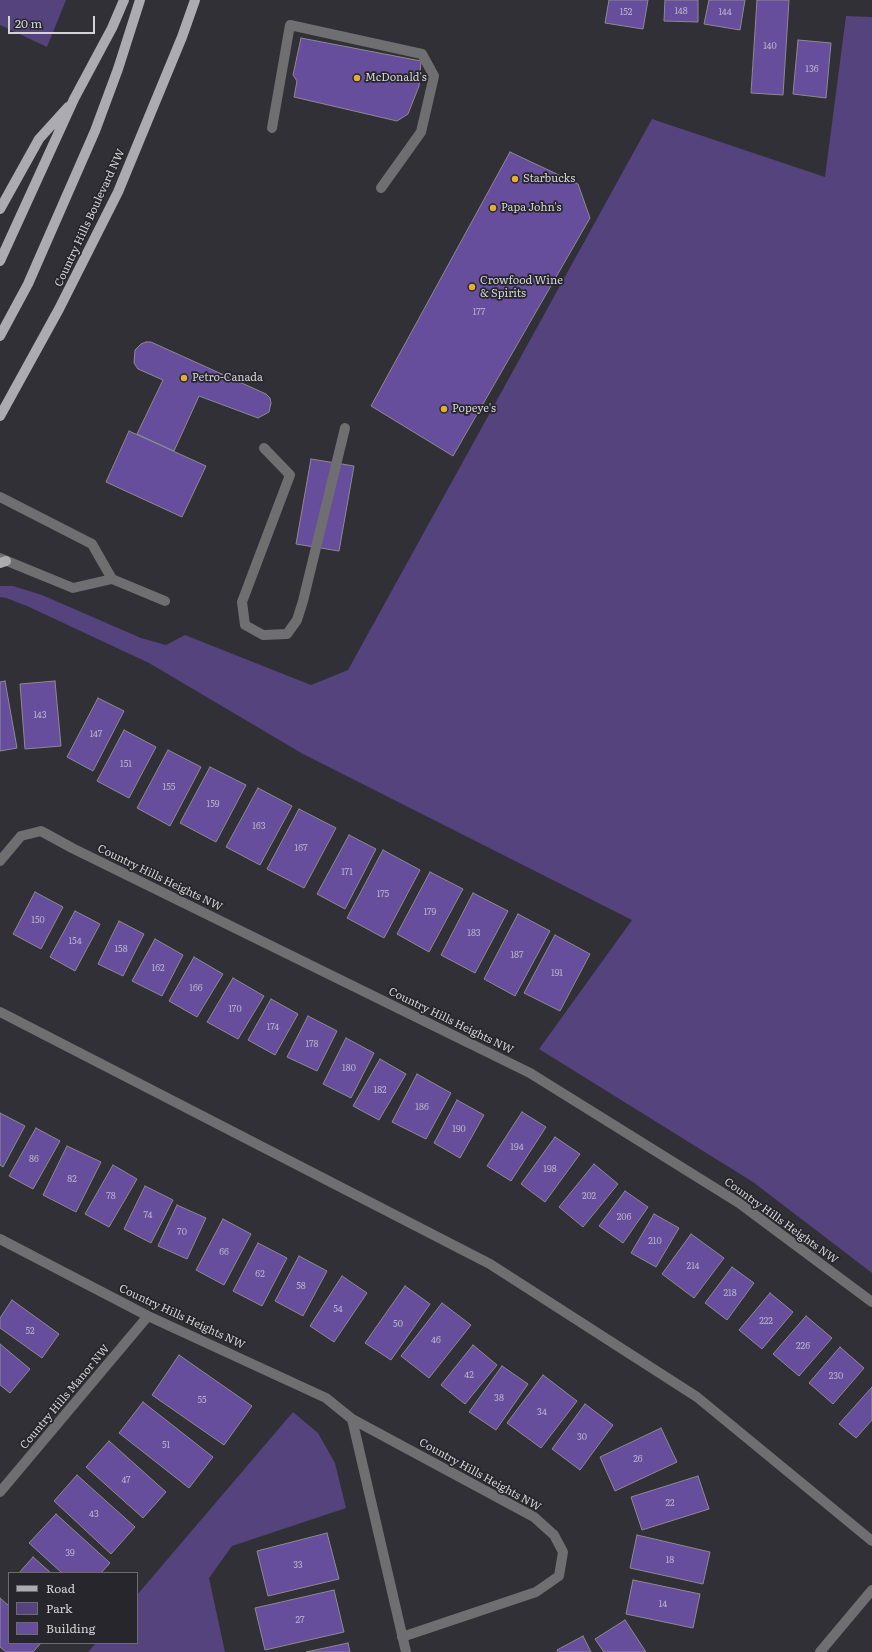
<!DOCTYPE html>
<html>
<head>
<meta charset="utf-8">
<style>
  body { margin:0 }
  #map { position:relative; width:872px; height:1652px; overflow:hidden; background:#313036; font-family:Literata,serif }
  canvas { display:block }
  .legend { position:absolute; left:8px; top:1572px; width:130px; height:72px; box-sizing:border-box; background:#27262c; border:1px solid #6c6b70; margin:0; padding:5px 7px; list-style:none; font-size:12px; color:#d3d2d6 }
  .legend li { display:flex; align-items:center; gap:8px; height:20px }
  .legend b { width:20px; border:1px solid #6c6b70 }
  .scale { position:absolute; left:8px; top:16px; width:87px; height:18px; box-sizing:border-box; border:2px solid #d3d2d6; border-top:0; padding-left:5px; font-size:12px; line-height:14px; white-space:nowrap; color:#d3d2d6; -webkit-text-stroke:3px #27262c; paint-order:stroke }
</style>
</head>
<body>
<div id="map">
<canvas width="872" height="1652"></canvas>
<ul class="legend">
<li><b style="height:5px;background:#acabb1"></b>Road</li>
<li><b style="height:11px;background:#54437c"></b>Park</li>
<li><b style="height:11px;background:#664e9c"></b>Building</li>
</ul>
<div class="scale">20 m</div>
</div>
<script>
const c = document.querySelector('canvas').getContext('2d');
c.lineJoin = 'round';
function paint(path, color) { c.fillStyle = color; c.fill(path, 'evenodd'); }
const toPath = rows => new Path2D(rows.map(r => 'M' + r).join(''));
function strokePath(path, color, width, dash) { c.strokeStyle = color; c.lineWidth = width; c.lineCap = dash ? 'butt' : 'round'; c.setLineDash(dash || []); c.stroke(path); }
function drawText(font, color, halo, rows, align = 'center') {
  c.font = font + ' Literata,serif'; c.lineWidth = 3.5; c.setLineDash([]); c.textBaseline = 'middle'; c.strokeStyle = halo; c.fillStyle = color; for (const [text, x, y, turn = 0] of rows) {
    c.save(); c.translate(x, y); c.rotate((+turn || 0) * Math.PI / 180); c.textAlign = isNaN(turn) ? turn : align; if (halo) c.strokeText(text, 0, 0); c.fillText(text, 0, 0); c.restore();
  }
}
paint(toPath([
  [0,0,66,0,47,47,0,25],
  [846,16,872,17,872,1273,753,1182,539,1049,632,920,303,754,149,663,27,606,6,598,0,597,0,586,13,586,42,595,141,638,166,645,185,635,311,685,348,670,652,119,825,177],
  [293,1412,318,1433,335,1463,346,1508,232,1546,209,1578,225,1652,88,1652,96,1643,137,1643,137,1595]
]), '#54437c');
const building = toPath([
  [609,0,648,0,643,29,605,23,609,0],
  [665,0,698,0,698,22,664,21,665,0],
  [709,0,745,0,740,30,704,24,709,0],
  [757,0,789,0,783,95,751,93,757,0],
  [301,38,421,61,419,86,408,114,397,121,294,97,297,81,293,75,301,38],
  [798,40,831,43,826,98,793,94,798,40],
  [510,152,578,184,590,218,453,456,371,406,510,152],
  [146,342,151,342,266,394,270,398,271,403,269,412,258,418,199,396,174,451,137,434,163,380,138,369,134,363,135,350,141,344,146,342],
  [129,431,206,466,182,517,106,482,129,431],
  [311,459,354,466,339,551,296,544,311,459],
  [5,681,17,748,0,751,0,682,5,681],
  [55,681,61,746,25,749,20,684,55,681],
  [98,698,124,711,93,771,67,757,98,698],
  [124,730,156,747,129,798,97,781,124,730],
  [168,750,201,767,170,826,137,808,168,750],
  [210,767,246,785,216,842,180,823,210,767],
  [258,788,292,806,260,865,226,847,258,788],
  [299,809,336,828,304,888,267,869,299,809],
  [349,835,376,849,345,909,317,894,349,835],
  [383,850,420,870,384,938,347,918,383,850],
  [430,872,463,889,429,952,397,934,430,872],
  [35,892,63,907,41,949,13,934,35,892],
  [473,893,508,911,475,973,441,955,473,893],
  [75,911,100,924,75,971,50,957,75,911],
  [518,914,550,931,515,996,484,979,518,914],
  [119,921,144,934,123,976,98,964,119,921],
  [555,935,590,954,560,1011,524,993,555,935],
  [155,939,183,955,162,996,132,981,155,939],
  [194,957,223,974,197,1017,169,1001,194,957],
  [233,978,264,996,238,1039,207,1022,233,978],
  [271,999,298,1014,275,1055,248,1040,271,999],
  [308,1016,337,1031,317,1071,287,1057,308,1016],
  [346,1038,374,1053,351,1098,323,1084,346,1038],
  [380,1059,406,1074,379,1120,353,1106,380,1059],
  [417,1074,451,1093,426,1139,392,1122,417,1074],
  [457,1100,484,1115,460,1158,434,1143,457,1100],
  [522,1112,546,1127,511,1181,487,1166,522,1112],
  [0,1113,25,1126,3,1167,0,1165,0,1113],
  [36,1128,60,1141,33,1189,9,1176,36,1128],
  [555,1137,580,1154,545,1202,521,1184,555,1137],
  [67,1146,101,1162,76,1212,43,1195,67,1146],
  [594,1164,618,1184,583,1227,559,1207,594,1164],
  [113,1165,137,1179,109,1227,85,1214,113,1165],
  [145,1186,173,1200,151,1243,124,1229,145,1186],
  [625,1191,648,1207,623,1243,599,1226,625,1191],
  [177,1205,206,1218,187,1259,158,1246,177,1205],
  [654,1214,679,1228,656,1267,631,1253,654,1214],
  [223,1219,251,1234,224,1285,196,1270,223,1219],
  [691,1234,724,1258,694,1298,662,1274,691,1234],
  [258,1243,287,1258,262,1306,233,1291,258,1243],
  [299,1256,327,1271,303,1316,275,1301,299,1256],
  [732,1267,754,1283,727,1320,705,1303,732,1267],
  [342,1276,367,1293,334,1342,310,1326,342,1276],
  [405,1286,430,1304,391,1360,365,1343,405,1286],
  [770,1293,793,1312,762,1349,739,1330,770,1293],
  [12,1300,59,1334,42,1358,0,1328,0,1318,12,1300],
  [442,1303,471,1325,429,1378,401,1356,442,1303],
  [806,1316,832,1338,799,1376,773,1354,806,1316],
  [0,1344,30,1369,10,1393,0,1385,0,1344],
  [473,1345,497,1365,465,1404,441,1385,473,1345],
  [840,1347,864,1368,833,1404,809,1383,840,1347],
  [179,1355,252,1406,224,1445,152,1395,179,1355],
  [502,1366,528,1384,496,1430,469,1412,502,1366],
  [543,1375,577,1401,541,1448,507,1423,543,1375],
  [872,1387,872,1420,856,1438,839,1424,872,1387],
  [143,1402,213,1457,189,1488,119,1433,143,1402],
  [585,1404,613,1425,580,1470,552,1449,585,1404],
  [661,1428,677,1462,615,1491,600,1457,661,1428],
  [109,1441,166,1492,143,1518,86,1467,109,1441],
  [77,1475,135,1527,111,1554,54,1501,77,1475],
  [698,1476,709,1509,642,1530,631,1497,698,1476],
  [56,1514,110,1563,101,1573,62,1573,29,1543,56,1514],
  [327,1533,339,1579,268,1596,257,1551,327,1533],
  [637,1535,710,1552,703,1584,630,1568,637,1535],
  [33,1557,51,1573,19,1573,33,1557],
  [633,1580,700,1594,693,1628,626,1614,633,1580],
  [334,1590,344,1632,265,1650,255,1608,334,1590],
  [0,1598,9,1606,9,1643,41,1643,33,1652,6,1652,0,1647,0,1598],
  [625,1620,646,1652,604,1652,595,1639,625,1620],
  [583,1636,591,1652,558,1652,557,1650,583,1636],
  [348,1643,350,1652,306,1652,348,1643]
]);
paint(building, '#664e9c');
strokePath(building, '#8c8a91', 1);
strokePath(toPath([
  [272,128,290,25,422,54,434,76,421,132,381,188],
  [264,448,290,475,242,602,245,625,263,635,287,634,297,620,303,601,345,428],
  [0,497,92,544,112,579],
  [0,558,73,588,112,579,165,601],
  [0,861,21,836,41,831,72,848,530,1073,739,1203,872,1302],
  [0,1012,490,1264,697,1397,872,1541],
  [0,1239,148,1316,326,1398,352,1419,406,1652],
  [352,1419,534,1517,554,1535,563,1552,559,1576,536,1592,402,1637],
  [0,1492,148,1316],
  [820,1652,872,1590]
]), '#6f6e71', 10);
strokePath(toPath([
  [0,209,39,139,68,107],
  [0,261,74,99,112,28,124,0],
  [0,336,28,284,95,131,118,69,140,0],
  [0,416,59,309,118,192,182,37,195,0],
  [0,563,6,561]
]), '#acabb1', 10);
for (const [x, y, r, color] of [
  [357,78,4,"#e1af34"],
  [515,179,4,"#e1af34"],
  [493,208,4,"#e1af34"],
  [472,287,4,"#e1af34"],
  [184,378,4,"#e1af34"],
  [444,409,4,"#e1af34"]
]) { const dot = new Path2D(); dot.arc(x, y, r, 0, 2 * Math.PI); c.fillStyle = color; c.fill(dot); strokePath(dot, '#27262c', 1.5); }
drawText('9px', '#b8b1c8', null, [
  ["148",681,11],
  ["152",626,12],
  ["144",725,12],
  ["140",770,46],
  ["136",812,69],
  ["177",479,312],
  ["143",40,715],
  ["147",96,734],
  ["151",126,764],
  ["155",169,787],
  ["159",213,804],
  ["163",259,826],
  ["167",301,848],
  ["171",347,872],
  ["175",383,894],
  ["179",430,912],
  ["150",38,920],
  ["183",474,933],
  ["154",75,941],
  ["158",121,949],
  ["187",517,955],
  ["162",158,968],
  ["191",557,973],
  ["166",196,988],
  ["170",235,1009],
  ["174",273,1027],
  ["178",312,1044],
  ["180",349,1068],
  ["182",380,1090],
  ["186",422,1107],
  ["190",459,1129],
  ["194",517,1147],
  ["86",34,1159],
  ["198",550,1169],
  ["82",72,1179],
  ["78",111,1196],
  ["202",589,1196],
  ["74",148,1215],
  ["206",624,1217],
  ["70",182,1232],
  ["210",655,1241],
  ["66",224,1252],
  ["214",693,1266],
  ["62",260,1274],
  ["58",301,1286],
  ["218",730,1293],
  ["54",338,1309],
  ["222",766,1321],
  ["50",398,1324],
  ["52",30,1331],
  ["46",436,1340],
  ["226",803,1346],
  ["42",469,1375],
  ["230",836,1376],
  ["38",499,1398],
  ["55",202,1400],
  ["34",542,1412],
  ["30",582,1437],
  ["51",166,1445],
  ["26",638,1459],
  ["47",126,1480],
  ["22",670,1503],
  ["43",94,1514],
  ["39",70,1553],
  ["18",670,1560],
  ["33",298,1565],
  ["14",663,1604],
  ["27",300,1620]
]);
drawText('11px', '#d3d2d6', '#27262c', [
  ["McDonald's",365,78],
  ["Starbucks",523,179],
  ["Papa John's",501,208],
  ["Crowfood Wine",480,281],
  ["& Spirits",480,294],
  ["Petro-Canada",192,378],
  ["Popeye's",452,409]
], 'left');
drawText('11px', '#d3d2d6', '#27262c', [
  ["Country Hills Boulevard NW",90,218,-65],
  ["Country Hills Heights NW",160,878,26],
  ["Country Hills Heights NW",451,1021,26],
  ["Country Hills Heights NW",781,1221,36],
  ["Country Hills Heights NW",182,1317,25],
  ["Country Hills Manor NW",65,1397,-50],
  ["Country Hills Heights NW",480,1475,29]
]);
</script>
</body>
</html>
